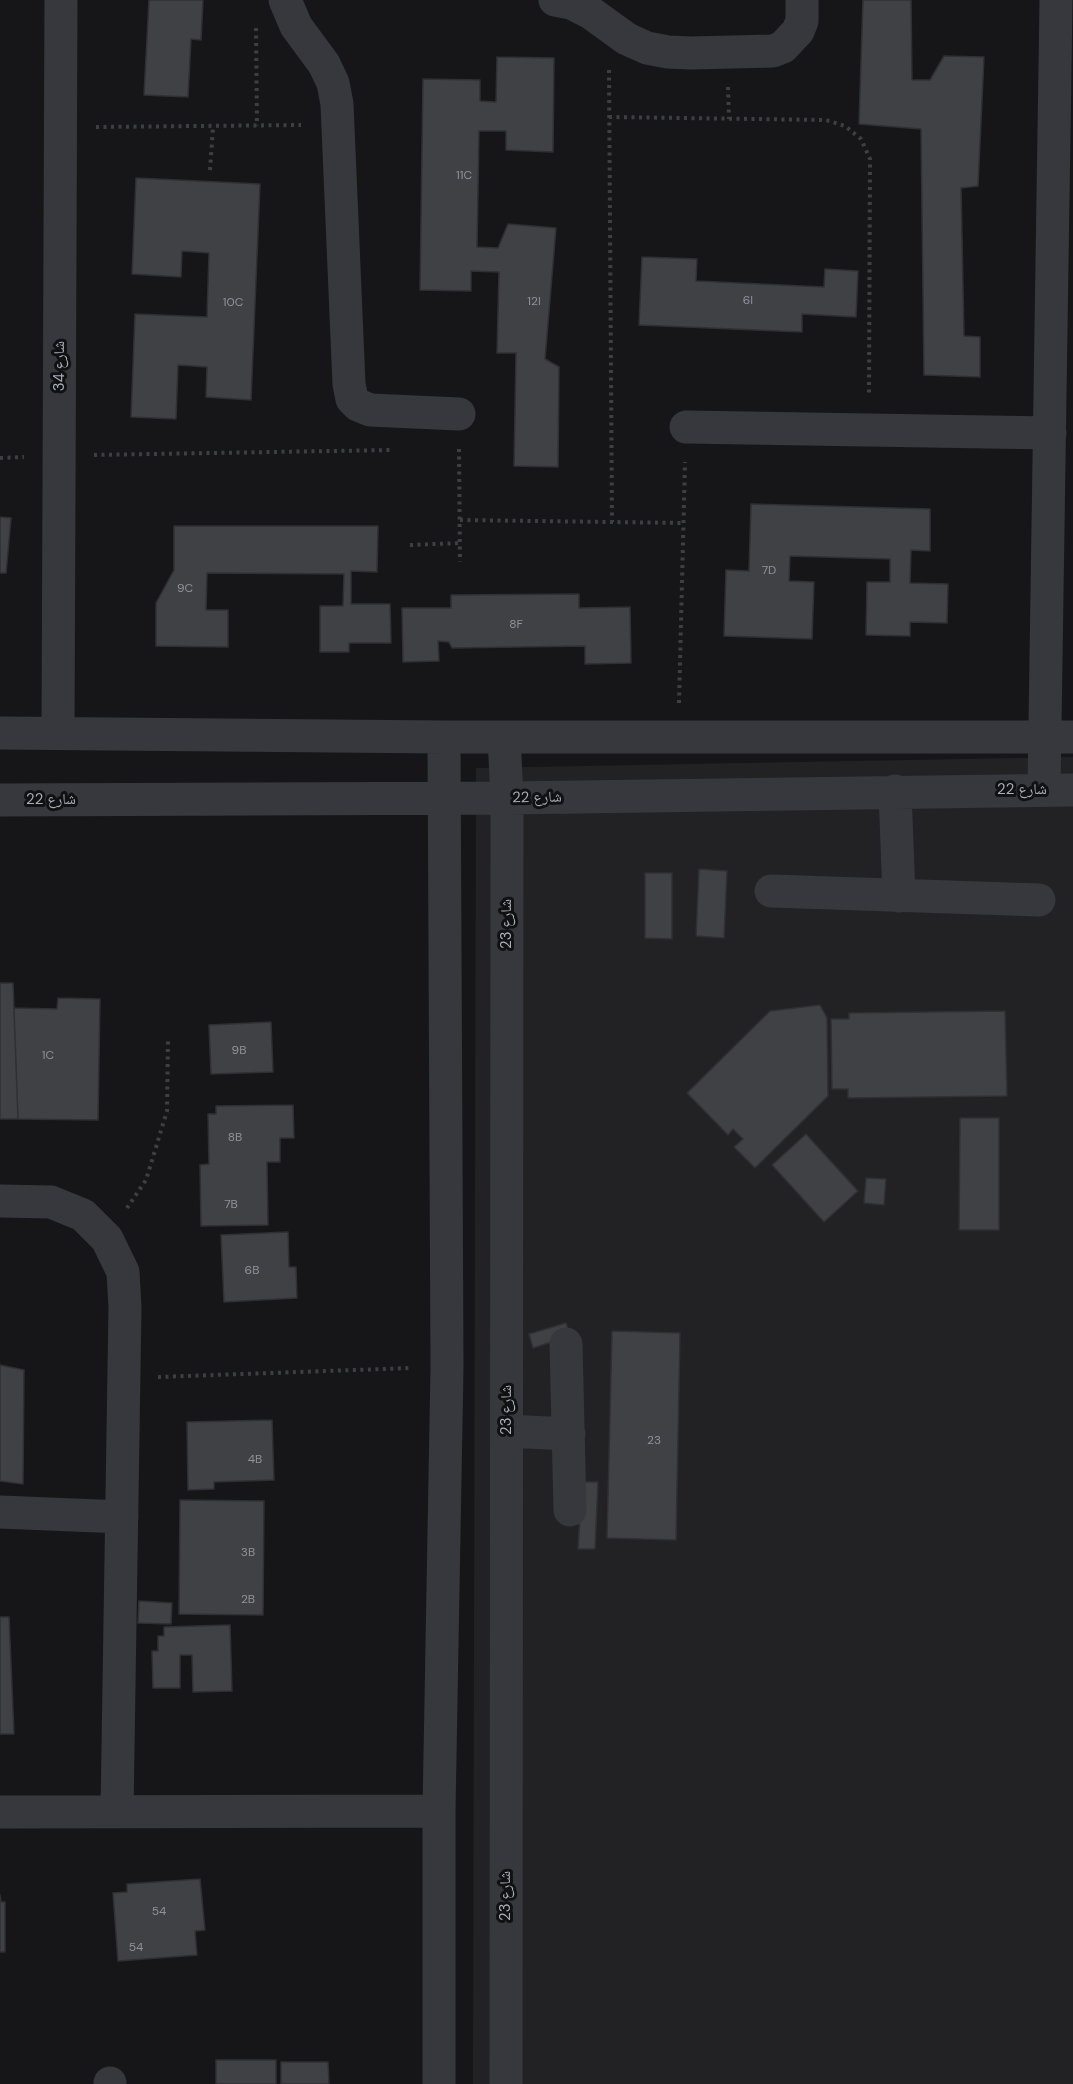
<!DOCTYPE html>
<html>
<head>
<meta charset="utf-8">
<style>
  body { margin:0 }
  canvas { display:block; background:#161618 }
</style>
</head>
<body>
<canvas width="1073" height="2084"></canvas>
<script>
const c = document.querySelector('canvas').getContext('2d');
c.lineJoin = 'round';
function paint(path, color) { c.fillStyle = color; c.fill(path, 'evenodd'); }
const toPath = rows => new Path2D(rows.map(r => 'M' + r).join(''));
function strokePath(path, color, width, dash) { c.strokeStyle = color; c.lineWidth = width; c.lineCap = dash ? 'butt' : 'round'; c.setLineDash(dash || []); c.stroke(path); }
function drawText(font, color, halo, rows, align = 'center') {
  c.font = font + ' "DM Sans","Noto Naskh Arabic",sans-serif'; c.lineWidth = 6; c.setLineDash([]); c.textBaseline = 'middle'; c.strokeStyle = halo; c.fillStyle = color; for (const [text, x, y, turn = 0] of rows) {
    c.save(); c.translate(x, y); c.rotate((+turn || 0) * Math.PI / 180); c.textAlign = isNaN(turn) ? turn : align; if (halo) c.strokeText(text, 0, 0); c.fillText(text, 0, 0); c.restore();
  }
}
paint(toPath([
  [1073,757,1073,2084,473,2084,476,768]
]), '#222225');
const building = toPath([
  [149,0,203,0,201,40,191,39,188,97,144,95,149,0],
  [863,0,911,0,912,80,930,80,944,56,984,57,978,186,961,188,964,336,980,337,980,377,924,375,921,129,859,124,863,0],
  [497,57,554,58,553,152,506,150,506,131,479,131,477,247,498,248,508,224,556,228,545,359,559,367,558,467,514,466,516,353,497,353,499,272,471,271,471,291,420,290,423,79,480,80,480,101,496,102,497,57],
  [136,178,260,184,251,400,206,397,207,367,178,365,176,419,131,417,135,314,207,317,209,253,182,251,181,277,132,274,136,178],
  [642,257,697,259,696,281,824,287,825,269,858,271,856,317,802,314,802,332,639,325,642,257],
  [751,504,930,509,930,551,911,550,910,583,948,584,947,623,910,622,910,636,866,635,867,582,890,582,890,559,790,556,789,581,814,582,812,639,724,636,726,570,749,571,751,504],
  [0,517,11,518,6,573,0,573,0,517],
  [174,526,378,526,377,572,351,571,351,604,390,604,391,643,349,643,349,652,320,652,320,606,343,606,344,574,207,573,206,610,228,610,228,647,156,646,156,603,174,570,174,526],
  [579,594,579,608,630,607,631,663,585,664,585,646,452,648,449,642,438,641,439,661,403,662,402,608,451,608,451,595,579,594],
  [699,869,727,871,724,938,696,936,699,869],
  [645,873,672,873,672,939,645,938,645,873],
  [0,983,13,983,18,1119,0,1119,0,983],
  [58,998,100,999,98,1120,18,1119,14,1008,57,1009,58,998],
  [820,1005,827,1018,828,1096,755,1168,734,1147,743,1139,733,1129,728,1135,687,1093,770,1011,820,1005],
  [1005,1011,1007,1096,848,1098,848,1089,832,1089,831,1019,849,1019,849,1013,1005,1011],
  [271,1022,273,1072,211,1074,209,1025,271,1022],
  [293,1105,294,1138,280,1138,280,1162,267,1162,268,1225,201,1226,200,1165,209,1164,208,1114,216,1114,216,1106,293,1105],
  [960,1118,999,1118,999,1230,959,1230,960,1118],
  [806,1134,858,1191,824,1222,772,1165,806,1134],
  [866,1178,886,1179,884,1205,864,1203,866,1178],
  [288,1232,289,1267,296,1267,297,1298,224,1302,221,1235,288,1232],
  [566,1323,570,1336,533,1348,529,1334,566,1323],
  [612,1331,680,1333,676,1540,607,1538,612,1331],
  [0,1365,24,1370,23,1484,0,1481,0,1365],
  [272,1420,274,1480,214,1482,214,1489,188,1490,187,1422,272,1420],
  [582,1482,598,1482,595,1549,578,1549,582,1482],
  [180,1500,264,1501,263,1615,179,1614,180,1500],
  [139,1601,172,1603,171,1624,138,1623,139,1601],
  [0,1617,9,1617,14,1734,0,1734,0,1617],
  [230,1625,232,1691,193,1692,192,1655,180,1655,180,1688,153,1688,152,1651,158,1651,158,1636,164,1636,164,1627,230,1625],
  [200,1879,205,1930,195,1931,197,1955,118,1961,113,1893,127,1892,127,1884,200,1879],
  [0,1895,1,1902,5,1902,5,1952,0,1952,0,1895],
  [216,2060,276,2060,276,2084,216,2084,216,2060],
  [281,2062,328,2062,329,2084,281,2084,281,2062]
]);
paint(building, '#404145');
strokePath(building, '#303034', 1.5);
strokePath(toPath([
  [256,28,257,126],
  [609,70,612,522],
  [728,87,729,119],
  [609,117,826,120,845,126,861,139,870,159,869,395],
  [96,127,301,125],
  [210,170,213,127],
  [459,449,460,562],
  [94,455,393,450],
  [0,458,24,457],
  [460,520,683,523],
  [410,545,460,543],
  [679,703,685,462],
  [127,1208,146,1180,167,1111,168,1039],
  [158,1377,411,1368]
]), '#3d3f44', 4, [3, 4.5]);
strokePath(toPath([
  [285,0,296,26,324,64,333,83,337,104,349,384,352,399,358,405,370,410,459,414],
  [555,0,571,3,591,13,627,39,647,48,668,52,691,53,773,51,783,47,798,31,802,21,802,0],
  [686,427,1050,433],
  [58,732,61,0],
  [0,733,444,737,1073,737],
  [504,737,507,798,506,2084],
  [1044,790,1056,0],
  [895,791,899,896],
  [0,800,507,798,1073,790],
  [771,891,1039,900],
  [0,1201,51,1202,83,1215,107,1239,123,1272,125,1307,117,1811],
  [566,1344,570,1510],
  [507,1431,569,1434],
  [0,1512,122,1517],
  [0,1812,439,1811],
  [110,2084,110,2083],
  [439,2084,439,1811,447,1367,444,737]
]), '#37383d', 33);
drawText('12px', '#8e929b', null, [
  ["11C",464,176],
  ["6I",748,301],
  ["12I",534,302],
  ["10C",233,303],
  ["7D",769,571],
  ["9C",185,589],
  ["8F",516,625],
  ["9B",239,1051],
  ["1C",48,1056],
  ["8B",235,1138],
  ["7B",231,1205],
  ["6B",252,1271],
  ["23",654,1441],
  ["4B",255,1460],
  ["3B",248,1553],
  ["2B",248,1600],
  ["54",159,1912],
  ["54",136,1948]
]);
drawText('15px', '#a8adb8', '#111113', [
  ["شارع 34",60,366,-90],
  ["شارع 22",1022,790],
  ["شارع 22",537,798,-1],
  ["شارع 22",51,800],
  ["شارع 23",507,924,-90],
  ["شارع 23",507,1410,-90],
  ["شارع 23",506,1896,-90]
]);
</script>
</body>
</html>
